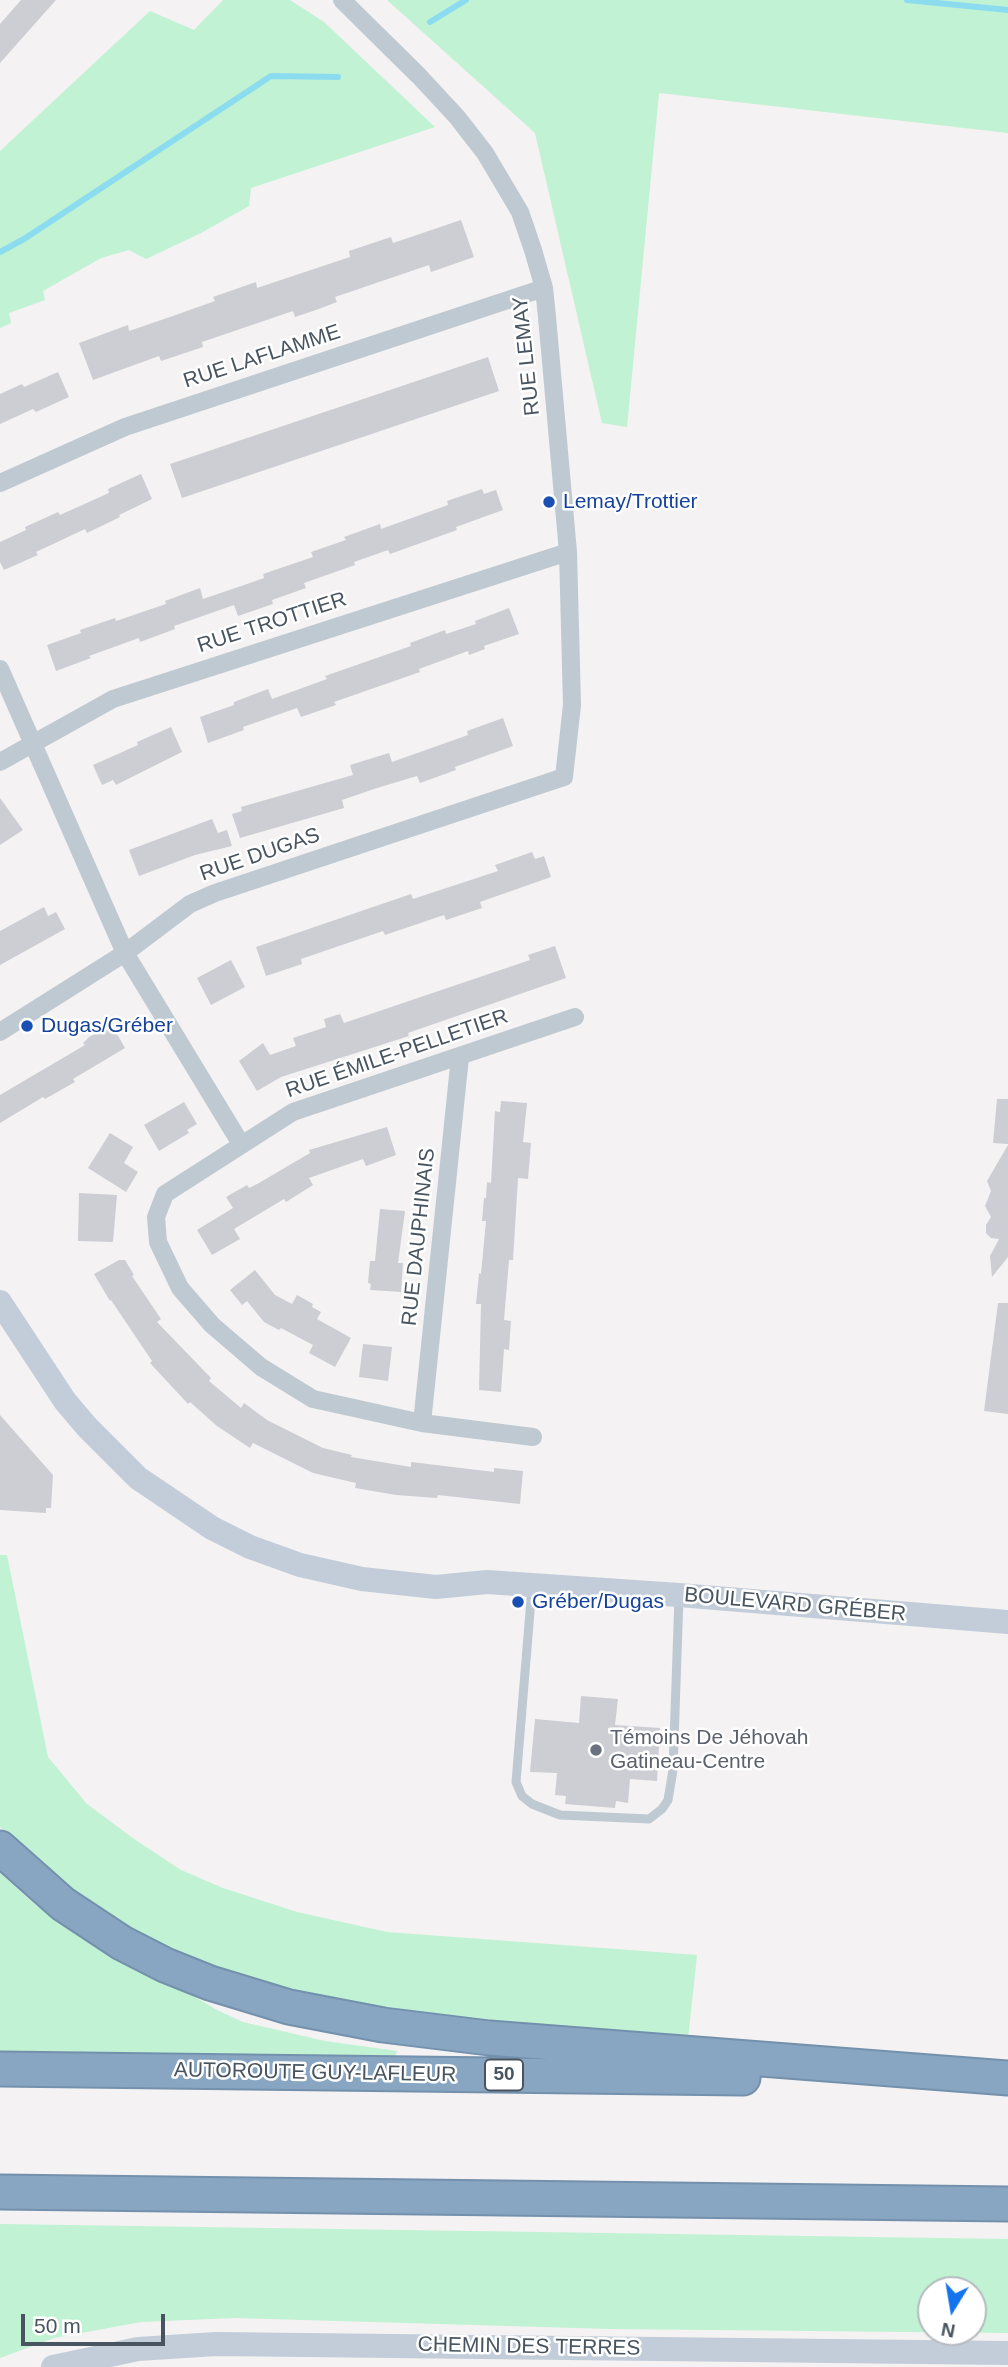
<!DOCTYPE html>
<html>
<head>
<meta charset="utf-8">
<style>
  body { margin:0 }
  #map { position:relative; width:1008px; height:2367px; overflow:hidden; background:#f4f2f2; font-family:Helvetica,sans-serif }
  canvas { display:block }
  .north { position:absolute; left:917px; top:2276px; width:70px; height:70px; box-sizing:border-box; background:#fff; border:2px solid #b6bbbf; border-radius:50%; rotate:191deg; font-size:19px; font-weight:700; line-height:28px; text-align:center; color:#485560 }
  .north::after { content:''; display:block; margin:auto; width:24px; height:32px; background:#1374ed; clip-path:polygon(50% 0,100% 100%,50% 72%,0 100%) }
  .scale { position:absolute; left:21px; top:2314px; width:144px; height:32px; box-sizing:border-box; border:4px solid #485560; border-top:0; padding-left:9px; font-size:21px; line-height:24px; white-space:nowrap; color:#485560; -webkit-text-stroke:5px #fff; paint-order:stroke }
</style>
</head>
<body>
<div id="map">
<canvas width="1008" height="2367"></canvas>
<div class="north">N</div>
<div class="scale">50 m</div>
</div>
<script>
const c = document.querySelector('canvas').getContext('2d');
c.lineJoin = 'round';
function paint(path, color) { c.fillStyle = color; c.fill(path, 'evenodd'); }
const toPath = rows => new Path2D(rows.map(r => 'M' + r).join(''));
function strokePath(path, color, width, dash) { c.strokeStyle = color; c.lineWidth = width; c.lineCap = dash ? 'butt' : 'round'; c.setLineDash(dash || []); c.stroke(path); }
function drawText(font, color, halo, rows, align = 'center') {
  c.font = font + ' Helvetica,sans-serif'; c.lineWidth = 5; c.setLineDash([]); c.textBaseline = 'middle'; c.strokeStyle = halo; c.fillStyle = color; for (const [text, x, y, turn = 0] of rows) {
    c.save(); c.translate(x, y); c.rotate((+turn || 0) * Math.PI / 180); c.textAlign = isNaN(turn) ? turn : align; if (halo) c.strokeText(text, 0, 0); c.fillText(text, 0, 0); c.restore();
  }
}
paint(toPath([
  [223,0,290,0,324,22,435,127,251,188,249,206,201,233,146,259,129,250,101,258,43,291,45,300,9,313,11,323,0,328,0,151,150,11,194,30],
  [387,0,1008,0,1008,133,659,93,627,427,602,423,535,133],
  [0,1555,7,1555,48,1757,87,1804,134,1839,181,1870,223,1888,297,1912,387,1932,697,1955,688,2039,520,2028,384,2011,245,1982,165,1950,73,1895,0,1827],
  [0,1873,37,1906,104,1952,190,1994,217,2010,243,2022,325,2041,397,2051,395,2057,0,2053],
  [0,2224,1008,2239,1008,2333,611,2329,235,2318,141,2322,54,2338,0,2358],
  [931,2290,973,2290,973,2332,931,2332]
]), '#c0f2d3');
strokePath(toPath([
  [907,0,1008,10],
  [430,22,466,0],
  [0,252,24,239,271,76,338,77]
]), '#8cdcf0', 6);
paint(toPath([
  [21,0,56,0,0,63,0,24],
  [461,220,474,257,431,272,429,265,335,297,337,302,316,310,295,317,293,311,202,342,203,347,161,361,159,356,93,380,79,343,128,325,129,331,170,317,215,301,213,297,256,282,257,288,350,257,349,251,391,237,393,243],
  [488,357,499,391,182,498,170,464],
  [58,372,69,397,36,412,33,409,0,424,0,394,22,384,24,387],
  [141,474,152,499,119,515,120,517,87,533,85,529,36,552,38,555,4,570,0,562,0,542,26,530,25,527,58,512,60,515,109,493,108,489],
  [482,489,484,494,496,490,503,510,456,527,457,530,390,554,388,550,354,562,355,565,304,583,306,588,272,600,273,604,238,616,234,605,174,626,175,629,159,635,140,642,139,638,89,656,91,658,56,671,47,645,81,633,80,630,115,618,116,621,166,604,165,601,200,588,203,599,247,584,264,578,263,574,313,557,311,552,346,540,344,537,380,524,381,529,448,505,447,501],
  [509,608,519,634,484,646,485,649,469,655,468,651,419,669,420,672,334,702,336,705,301,717,297,708,243,727,244,730,208,743,200,717,234,705,234,702,268,689,272,699,327,679,325,676,411,646,410,643,445,630,446,634,476,624,475,621],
  [503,718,513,746,455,767,456,770,420,783,417,776,377,788,342,800,344,808,240,838,232,814,242,811,241,807,353,775,350,765,389,753,392,762,468,735,467,731],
  [171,727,182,752,116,785,113,780,102,785,93,765,138,745,137,742],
  [0,798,23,830,0,845],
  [212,819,218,833,227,830,232,846,195,855,139,876,129,850],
  [532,852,535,859,544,856,551,877,480,902,482,908,446,920,444,915,385,935,383,931,301,959,302,964,266,976,256,947,411,894,413,899,498,871,495,865],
  [44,907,48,916,56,912,65,929,0,965,0,931],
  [555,946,566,978,408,1033,409,1036,281,1077,257,1091,239,1061,263,1043,270,1055,296,1046,293,1038,326,1027,324,1019,340,1014,344,1023,530,960,528,955],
  [231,960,245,987,211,1005,197,978],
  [112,1025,125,1048,73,1079,75,1082,45,1099,43,1097,0,1123,0,1095,85,1045,83,1043,89,1037],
  [997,1099,1008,1099,1008,1144,993,1143],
  [501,1101,527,1103,523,1142,531,1143,528,1179,518,1178,513,1260,509,1260,504,1320,511,1321,509,1350,504,1349,501,1392,479,1390,481,1304,476,1304,479,1273,481,1274,486,1221,482,1221,484,1198,486,1198,487,1182,491,1183,495,1111,500,1112],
  [184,1102,197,1124,187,1130,189,1133,159,1151,144,1125],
  [387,1127,396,1155,366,1166,363,1159,309,1178,313,1185,286,1202,284,1199,234,1229,240,1239,212,1255,197,1230,233,1208,226,1197,247,1185,249,1188,259,1183,310,1153,309,1150],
  [110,1133,133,1147,124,1163,138,1172,126,1192,88,1168],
  [1008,1145,1008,1257,992,1277,990,1256,999,1239,991,1238,986,1233,986,1225,991,1217,985,1206,991,1191,987,1181],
  [79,1193,117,1195,113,1242,78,1241],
  [380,1209,405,1211,398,1263,403,1263,401,1292,370,1290,371,1284,368,1283,370,1261,375,1261],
  [119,1260,125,1260,134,1275,132,1276,161,1319,157,1322,211,1378,209,1381,241,1408,244,1403,267,1420,323,1448,352,1455,351,1457,411,1467,411,1462,494,1472,494,1468,523,1471,520,1504,438,1495,437,1498,396,1495,355,1488,356,1483,313,1473,253,1443,250,1448,217,1426,190,1402,188,1404,150,1363,152,1361,111,1300,110,1301,94,1274],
  [255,1270,275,1295,292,1304,297,1295,313,1304,312,1307,321,1312,317,1319,351,1338,335,1367,309,1353,313,1345,281,1328,279,1330,264,1322,247,1301,242,1305,230,1290],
  [998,1303,1008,1303,1008,1414,984,1411],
  [363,1344,392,1347,388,1381,359,1377],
  [0,1415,53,1475,51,1508,46,1508,46,1513,0,1510],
  [581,1696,618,1699,615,1725,660,1728,657,1781,630,1779,628,1803,616,1801,615,1808,565,1804,566,1796,555,1795,557,1773,530,1772,535,1719,579,1723]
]), '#ccced4');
const highway = toPath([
  [0,1848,63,1904,122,1943,165,1965,210,1983,289,2007,383,2025,489,2038,1008,2078],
  [0,2069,743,2078],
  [0,2192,1008,2204]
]);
strokePath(highway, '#7390ad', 37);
strokePath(toPath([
  [532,1587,516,1782,522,1796,532,1804,560,1815,649,1819,662,1809,668,1800,673,1770,679,1597]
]), '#bfc9d1', 9);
strokePath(toPath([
  [0,483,125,427,544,288],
  [0,669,125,953,241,1144],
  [0,762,113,699,568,552],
  [0,1032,125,953,190,904,215,893,564,777,572,705,568,552,547,317,544,288,533,250,520,212,485,153,457,117,419,76,342,0],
  [422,1423,460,1057],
  [533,1437,422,1423,313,1399,261,1367,212,1325,180,1288,158,1242,156,1217,165,1194,293,1112,575,1017]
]), '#bfc9d1', 18);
strokePath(toPath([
  [0,1302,65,1401,87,1427,138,1478,212,1528,250,1547,300,1565,362,1579,436,1587,487,1582,679,1595,1008,1622],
  [53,2367,138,2349,216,2344,1008,2353]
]), '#c2cdd9', 24);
strokePath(highway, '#88a5c1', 33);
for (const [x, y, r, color] of [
  [549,502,7,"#1a4fb4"],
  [27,1026,7,"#1a4fb4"],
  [518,1602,7,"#1a4fb4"],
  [596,1750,7,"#6b7280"]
]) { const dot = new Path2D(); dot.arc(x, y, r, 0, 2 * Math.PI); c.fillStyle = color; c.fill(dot); strokePath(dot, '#fff', 2.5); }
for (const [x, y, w] of [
  [504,2075,38]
]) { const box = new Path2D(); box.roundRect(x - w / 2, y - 15.5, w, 31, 5); c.fillStyle = '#fff'; c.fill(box); strokePath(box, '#485560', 2); }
drawText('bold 19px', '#485560', null, [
  ["50",504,2075]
]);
drawText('21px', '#485560', '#fff', [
  ["RUE LEMAY",527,356,-96],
  ["RUE LAFLAMME",262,357,-18],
  ["RUE TROTTIER",272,623,-18],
  ["RUE DUGAS",260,855,-19],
  ["RUE ÉMILE-PELLETIER",397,1054,-19],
  ["RUE DAUPHINAIS",419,1237,-84],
  ["BOULEVARD GRÉBER",795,1605,5],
  ["AUTOROUTE GUY-LAFLEUR",315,2073,1],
  ["CHEMIN DES TERRES",529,2347,1]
]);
drawText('21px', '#164399', '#fff', [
  ["Lemay/Trottier",563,502],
  ["Dugas/Gréber",41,1026],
  ["Gréber/Dugas",532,1602]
], 'left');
drawText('21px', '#5b616d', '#fff', [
  ["Témoins De Jéhovah",610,1738],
  ["Gatineau-Centre",610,1762]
], 'left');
</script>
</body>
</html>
